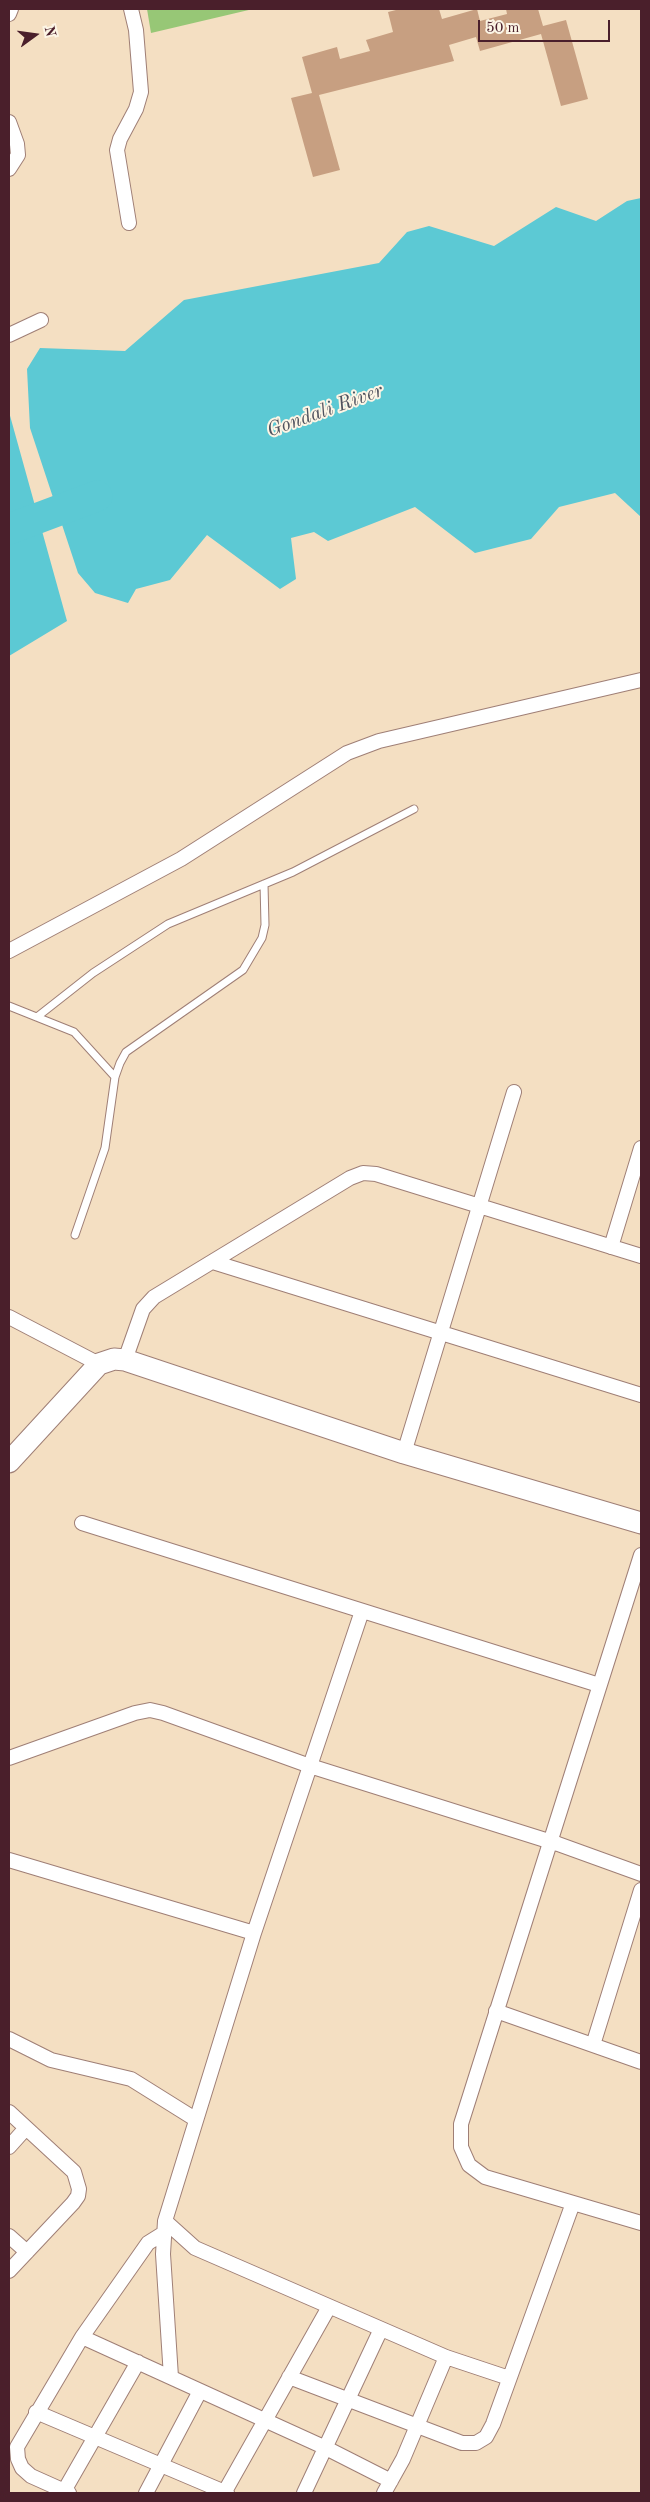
<!DOCTYPE html>
<html>
<head>
<meta charset="utf-8">
<style>
  body { margin:0 }
  #map { position:relative; width:650px; height:2502px; overflow:hidden; background:#f4dfc2; font-family:"Old Standard TT",serif }
  canvas { display:block }
  .frame { position:absolute; inset:0; border:10px solid #4a1f2b; pointer-events:none }
  .north { position:absolute; left:10px; top:10px; width:50px; height:50px; -webkit-text-stroke:4px #fcf5e5; paint-order:stroke; rotate:76deg; font-size:14px; font-weight:700; line-height:20px; text-align:center; color:#4a1f2b }
  .north::after { content:''; display:block; margin:auto; width:18px; height:22px; background:#4a1f2b; clip-path:polygon(50% 0,100% 100%,50% 72%,0 100%) }
  .scale { position:absolute; left:478px; top:20px; width:132px; height:22px; box-sizing:border-box; border:2px solid #4a1f2b; border-top:0; padding-left:6px; font-size:15px; line-height:18px; white-space:nowrap; color:#4a1f2b; -webkit-text-stroke:4px #fcf5e5; paint-order:stroke }
</style>
</head>
<body>
<div id="map">
<canvas width="650" height="2502"></canvas>
<div class="frame"></div>
<div class="north">N</div>
<div class="scale">50 m</div>
</div>
<script>
const c = document.querySelector('canvas').getContext('2d');
c.lineJoin = 'round';
function paint(path, color) { c.fillStyle = color; c.fill(path, 'evenodd'); }
const toPath = rows => new Path2D(rows.map(r => 'M' + r).join(''));
function strokePath(path, color, width, dash) { c.strokeStyle = color; c.lineWidth = width; c.lineCap = dash ? 'butt' : 'round'; c.setLineDash(dash || []); c.stroke(path); }
function drawText(font, color, halo, rows, align = 'center') {
  c.font = font + ' "Old Standard TT",serif'; c.lineWidth = 4; c.setLineDash([]); c.textBaseline = 'middle'; c.strokeStyle = halo; c.fillStyle = color; for (const [text, x, y, turn = 0] of rows) {
    c.save(); c.translate(x, y); c.rotate((+turn || 0) * Math.PI / 180); c.textAlign = isNaN(turn) ? turn : align; if (halo) c.strokeText(text, 0, 0); c.fillText(text, 0, 0); c.restore();
  }
}
paint(toPath([
  [147,9,253,9,151,33]
]), '#97c776');
paint(toPath([
  [641,198,641,517,615,493,559,507,531,539,475,553,415,507,328,541,314,532,291,538,296,579,280,589,207,535,170,580,136,589,128,603,95,593,78,573,30,428,27,369,40,348,125,351,184,300,379,263,407,232,429,226,494,246,556,207,596,221,627,201],
  [9,412,67,621,9,656]
]), '#5cc9d4');
strokePath(toPath([
  [9,529,97,496]
]), '#5cc9d4', 31);
paint(toPath([
  [400,9,439,9,442,19,477,9,480,21,507,14,506,9,538,9,543,26,566,20,588,99,561,106,541,34,480,51,476,37,449,45,454,61,319,95,340,170,313,177,291,98,312,93,302,57,337,47,340,59,370,51,366,40,393,32,388,12]
]), '#c79f81');
const lane = toPath([
  [9,1006,74,1032,115,1077],
  [37,1017,93,973,168,924,293,872,414,809],
  [75,1235,105,1148,115,1077,120,1063,126,1052,243,970,262,938,265,925,264,884]
]);
const street = toPath([
  [9,14,11,9],
  [9,122,17,144,18,155,9,169],
  [129,223,117,150,120,139,136,109,141,92,136,30,131,9],
  [9,335,41,320],
  [9,951,181,859,347,753,379,741,641,680],
  [611,1247,641,1148],
  [213,1262,641,1395],
  [9,1317,99,1364],
  [125,1360,143,1309,154,1297,350,1178,363,1173,376,1174,641,1256],
  [404,1453,514,1092],
  [82,1523,599,1685],
  [641,1555,461,2124,461,2147,469,2165,485,2177,641,2223],
  [9,1758,135,1713,150,1710,163,1713,310,1766,558,1844,641,1874],
  [9,1860,254,1933],
  [496,2011,641,2062],
  [9,2039,51,2060,131,2079,195,2119],
  [593,2045,641,1890],
  [9,2112,74,2172,79,2189,78,2196,73,2203,9,2271],
  [9,2147,26,2128],
  [165,2221,195,2248,446,2357,509,2378],
  [9,2236,27,2252],
  [82,2337,326,2448,391,2481],
  [171,2377,163,2254,165,2221,254,1933,362,1611],
  [289,2377,462,2443,476,2443,486,2437,493,2424,573,2203],
  [36,2412,227,2493],
  [64,2491,138,2362],
  [69,2493,31,2476,22,2468,18,2459,17,2447,82,2337,148,2243,164,2233],
  [146,2493,200,2391],
  [224,2493,329,2307],
  [304,2493,381,2329],
  [384,2493,403,2459,446,2357]
]);
const primary = toPath([
  [9,1462,99,1364,114,1359,125,1360,404,1453,641,1523]
]);
strokePath(lane, '#9f7f76', 9);
strokePath(street, '#9f7f76', 16);
strokePath(primary, '#9f7f76', 23);
strokePath(lane, '#fff', 7);
strokePath(street, '#fff', 14);
strokePath(primary, '#fff', 21);
drawText('italic 20px', '#4f525e', '#fcf5e5', [
  ["Gondali River",325,411,-20]
]);
</script>
</body>
</html>
